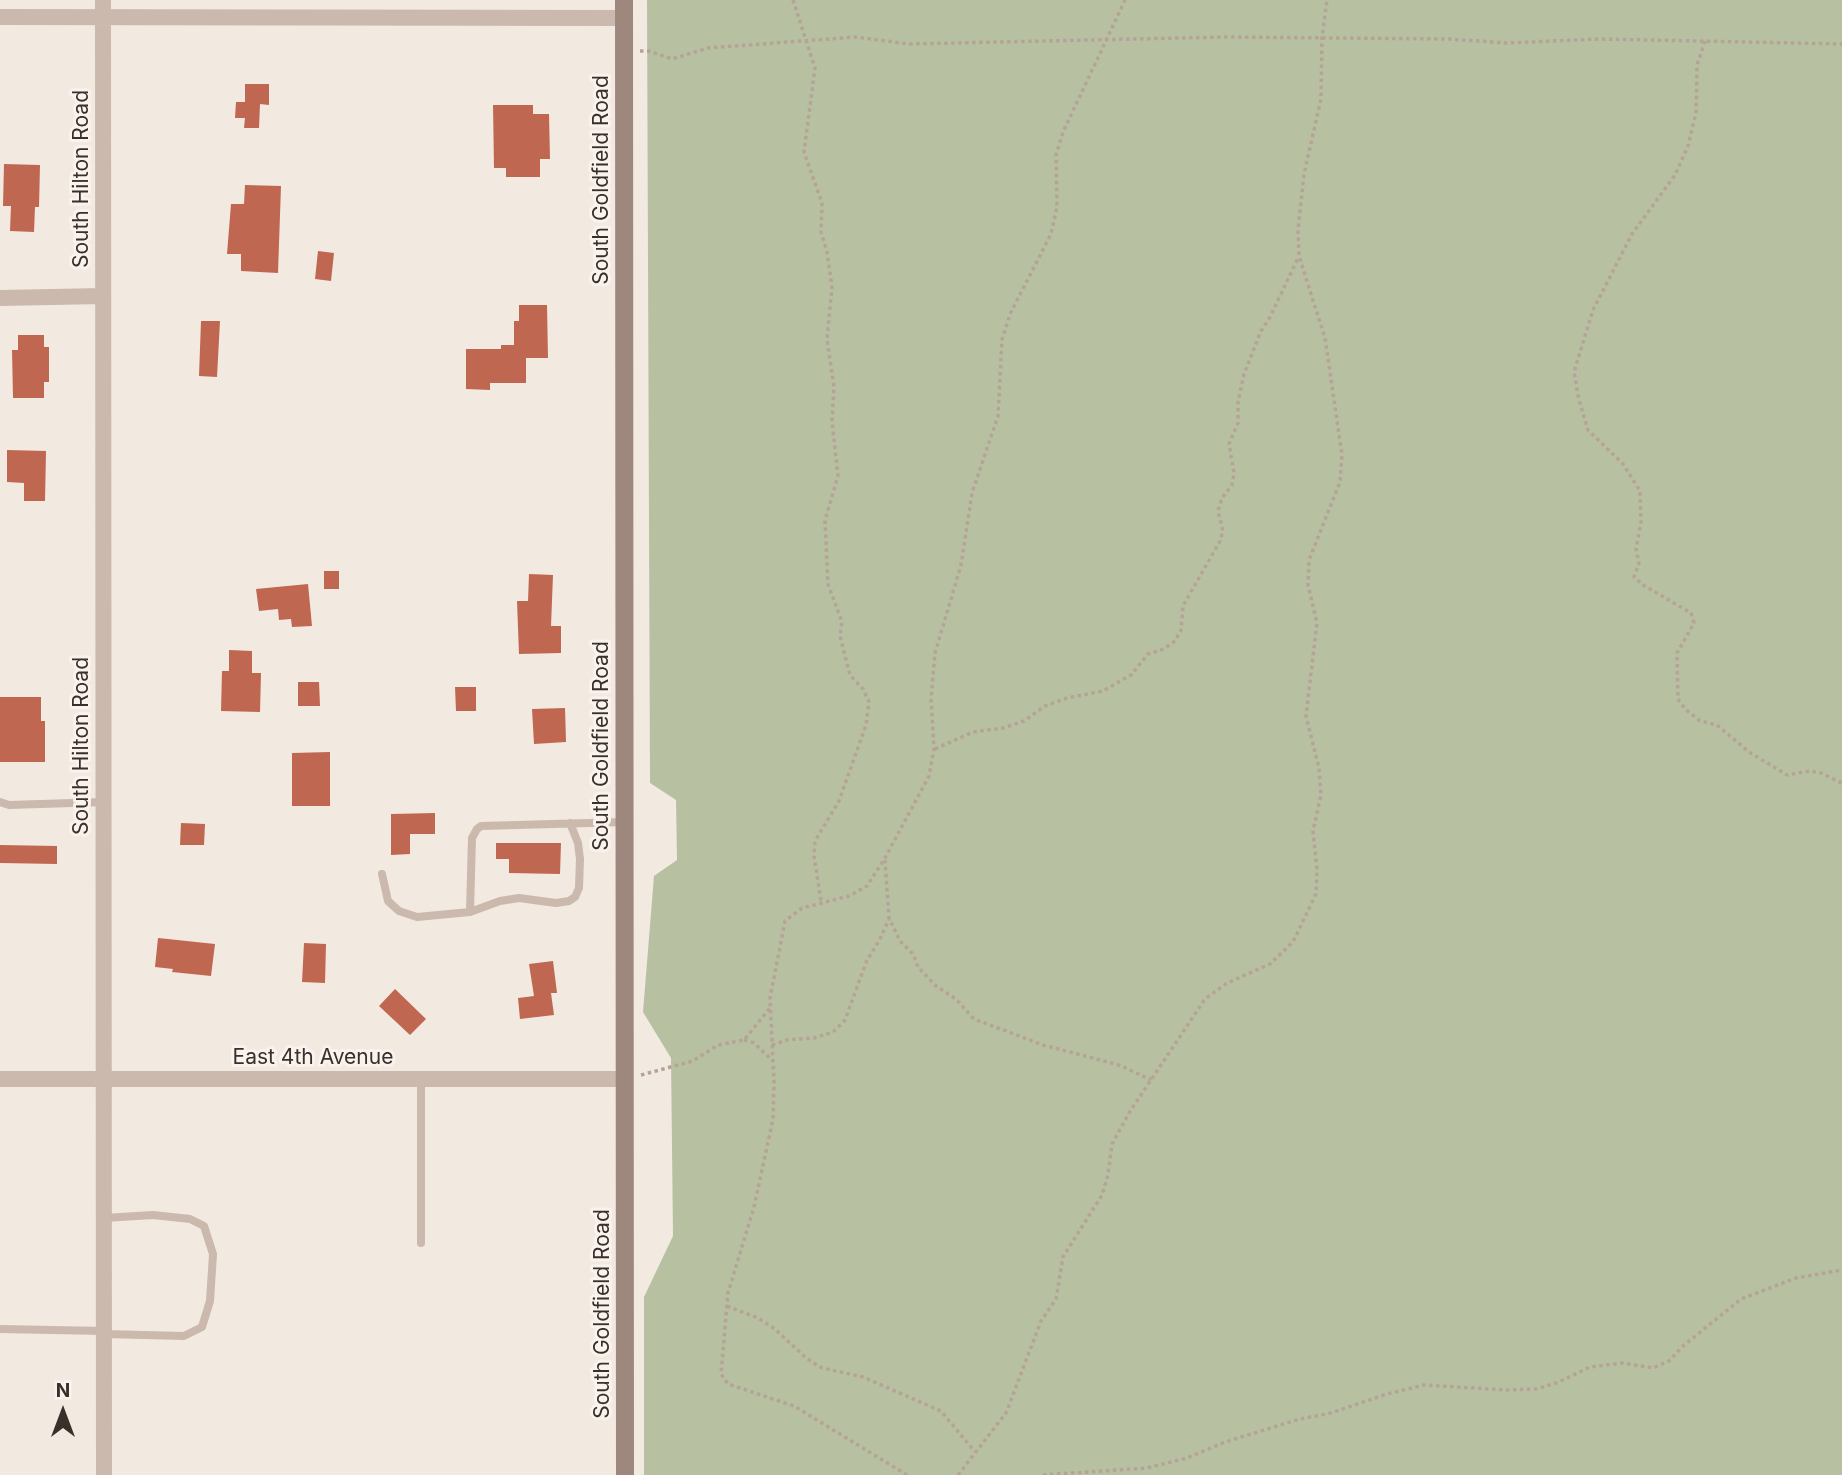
<!DOCTYPE html>
<html>
<head>
<meta charset="utf-8">
<style>
  body { margin:0 }
  #map { position:relative; width:1842px; height:1475px; overflow:hidden; background:#f2e9e0; font-family:Inter,sans-serif }
  canvas { display:block }
  .north { position:absolute; left:28px; top:1377px; width:70px; height:70px; -webkit-text-stroke:5px #faf3ed; paint-order:stroke; rotate:0deg; font-size:19px; font-weight:700; line-height:28px; text-align:center; color:#392f2b }
  .north::after { content:''; display:block; margin:auto; width:24px; height:32px; background:#392f2b; clip-path:polygon(50% 0,100% 100%,50% 72%,0 100%) }
</style>
</head>
<body>
<div id="map">
<canvas width="1842" height="1475"></canvas>
<div class="north">N</div>
</div>
<script>
const c = document.querySelector('canvas').getContext('2d');
c.lineJoin = 'round';
function paint(path, color) { c.fillStyle = color; c.fill(path, 'evenodd'); }
const toPath = rows => new Path2D(rows.map(r => 'M' + r).join(''));
function strokePath(path, color, width, dash) { c.strokeStyle = color; c.lineWidth = width; c.lineCap = dash ? 'butt' : 'round'; c.setLineDash(dash || []); c.stroke(path); }
function drawText(font, color, halo, rows, align = 'center') {
  c.font = font + ' Inter,sans-serif'; c.lineWidth = 6; c.setLineDash([]); c.textBaseline = 'middle'; c.strokeStyle = halo; c.fillStyle = color; for (const [text, x, y, turn = 0] of rows) {
    c.save(); c.translate(x, y); c.rotate((+turn || 0) * Math.PI / 180); c.textAlign = isNaN(turn) ? turn : align; if (halo) c.strokeText(text, 0, 0); c.fillText(text, 0, 0); c.restore();
  }
}
paint(toPath([
  [647,0,1842,0,1842,1475,644,1475,644,1297,673,1236,671,1058,643,1012,654,876,677,860,676,800,650,783]
]), '#b7c1a1');
paint(toPath([
  [245,84,269,84,269,105,260,104,259,128,244,128,245,118,235,118,236,102,245,102],
  [493,105,533,105,533,114,549,114,550,159,540,159,540,177,506,177,506,168,494,168],
  [4,164,40,165,39,207,35,207,34,232,10,231,11,206,3,206],
  [245,185,281,186,278,273,241,271,241,254,227,254,231,204,244,204],
  [318,251,334,253,331,281,315,279],
  [519,305,547,305,548,358,526,358,526,383,490,383,490,390,466,389,466,349,501,349,501,345,514,345,514,321,519,321],
  [201,321,220,321,217,377,199,376],
  [18,335,44,335,44,347,49,347,49,382,44,382,44,398,13,398,12,350,18,350],
  [7,450,46,451,45,501,24,501,24,483,7,482],
  [324,571,339,571,339,589,324,589],
  [529,574,553,575,551,626,561,626,561,653,519,654,517,601,528,601],
  [308,584,312,626,292,627,291,619,279,620,278,609,259,611,256,589],
  [229,650,252,651,252,673,261,673,260,712,221,711,222,671,229,671],
  [298,682,319,682,320,706,298,706],
  [455,687,476,687,476,711,456,711],
  [0,697,41,697,41,721,45,721,45,762,0,762],
  [565,708,566,742,534,744,532,709],
  [330,752,330,806,292,806,292,753],
  [435,813,435,834,410,834,410,854,391,855,391,814],
  [181,823,205,824,204,845,180,845],
  [496,843,561,843,560,874,509,873,509,859,496,859],
  [0,845,57,846,57,864,0,863],
  [158,938,215,944,211,976,172,972,173,969,155,967],
  [304,943,326,944,325,983,302,982],
  [553,961,557,993,551,993,554,1015,520,1019,518,998,534,996,529,964],
  [395,989,426,1019,410,1035,379,1006]
]), '#c06751');
strokePath(toPath([
  [793,0,815,68,804,152,822,203,821,232,827,252,832,287,827,339,834,387,832,421,838,476,825,520,828,584,842,622,840,636,850,675,863,689,869,702,866,725,839,801,815,841,814,856,821,901],
  [1705,41,1697,65,1696,113,1688,146,1675,175,1632,234,1593,310,1574,372,1579,400,1588,430,1623,464,1640,491,1641,522,1636,549,1639,563,1634,577,1643,585,1691,613,1694,623,1677,653,1678,699,1685,709,1700,721,1717,725,1749,752,1787,775,1809,771,1821,773,1842,783],
  [640,51,649,51,672,59,708,48,855,37,909,44,1225,37,1449,39,1507,43,1599,39,1842,44],
  [935,749,973,732,1003,728,1024,721,1045,706,1067,698,1103,691,1131,675,1148,654,1164,649,1175,641,1181,630,1183,606,1220,541,1223,531,1218,511,1222,498,1232,485,1234,473,1229,444,1238,423,1238,402,1244,374,1261,331,1270,317,1298,258],
  [885,860,889,918,900,941,913,954,918,967,936,986,956,999,974,1019,1043,1045,1119,1065,1151,1080],
  [744,1040,754,1043,773,1061],
  [772,1045,787,1040,814,1038,833,1032,845,1020,867,960,879,941,889,919],
  [641,1075,693,1061,718,1045,744,1040,770,1008],
  [727,1306,758,1318,775,1329,806,1358,822,1368,863,1377,941,1411,975,1452],
  [907,1475,794,1406,728,1384,721,1374,728,1293,754,1207,773,1119,774,1082,770,998,785,921,802,908,849,896,867,886,885,858,929,776,934,749,931,699,935,653,961,565,972,493,998,416,1002,340,1010,314,1051,234,1057,207,1056,155,1063,132,1125,0],
  [958,1475,1006,1413,1041,1321,1056,1299,1063,1257,1102,1195,1108,1175,1112,1144,1129,1113,1205,999,1227,983,1270,964,1293,942,1316,894,1317,869,1313,831,1321,795,1319,768,1306,716,1317,623,1308,585,1309,560,1340,482,1342,455,1325,338,1299,256,1298,230,1304,174,1321,99,1322,38,1327,0],
  [1043,1475,1147,1468,1187,1458,1225,1442,1300,1419,1331,1413,1387,1394,1424,1385,1506,1390,1537,1389,1559,1382,1590,1367,1623,1363,1653,1368,1669,1361,1683,1346,1741,1299,1796,1278,1842,1270]
]), '#b6a397', 3.5, [3.5, 3.5]);
strokePath(toPath([
  [0,802,9,805,104,802],
  [382,874,388,901,399,911,417,917,470,912,500,901,519,898,556,903,569,901,575,897,579,888,580,859,578,843,570,823],
  [470,912,472,838,477,829,481,826,625,822],
  [104,1218,153,1215,190,1219,204,1226,213,1254,210,1301,202,1327,184,1336,104,1334],
  [421,1243,421,1079],
  [0,1329,104,1331]
]), '#cab9ac', 8);
strokePath(toPath([
  [103,0,104,1475],
  [0,17,624,18],
  [0,298,103,296],
  [0,1079,625,1079]
]), '#cab9ac', 16);
strokePath(toPath([
  [624,0,625,1475]
]), '#9e887e', 18);
drawText('21px', '#392f2b', '#faf3ed', [
  ["South Hilton Road",82,179,-90],
  ["South Goldfield Road",602,180,-90],
  ["South Hilton Road",82,746,-90],
  ["South Goldfield Road",602,746,-90],
  ["East 4th Avenue",313,1058],
  ["South Goldfield Road",603,1314,-90]
]);
</script>
</body>
</html>
